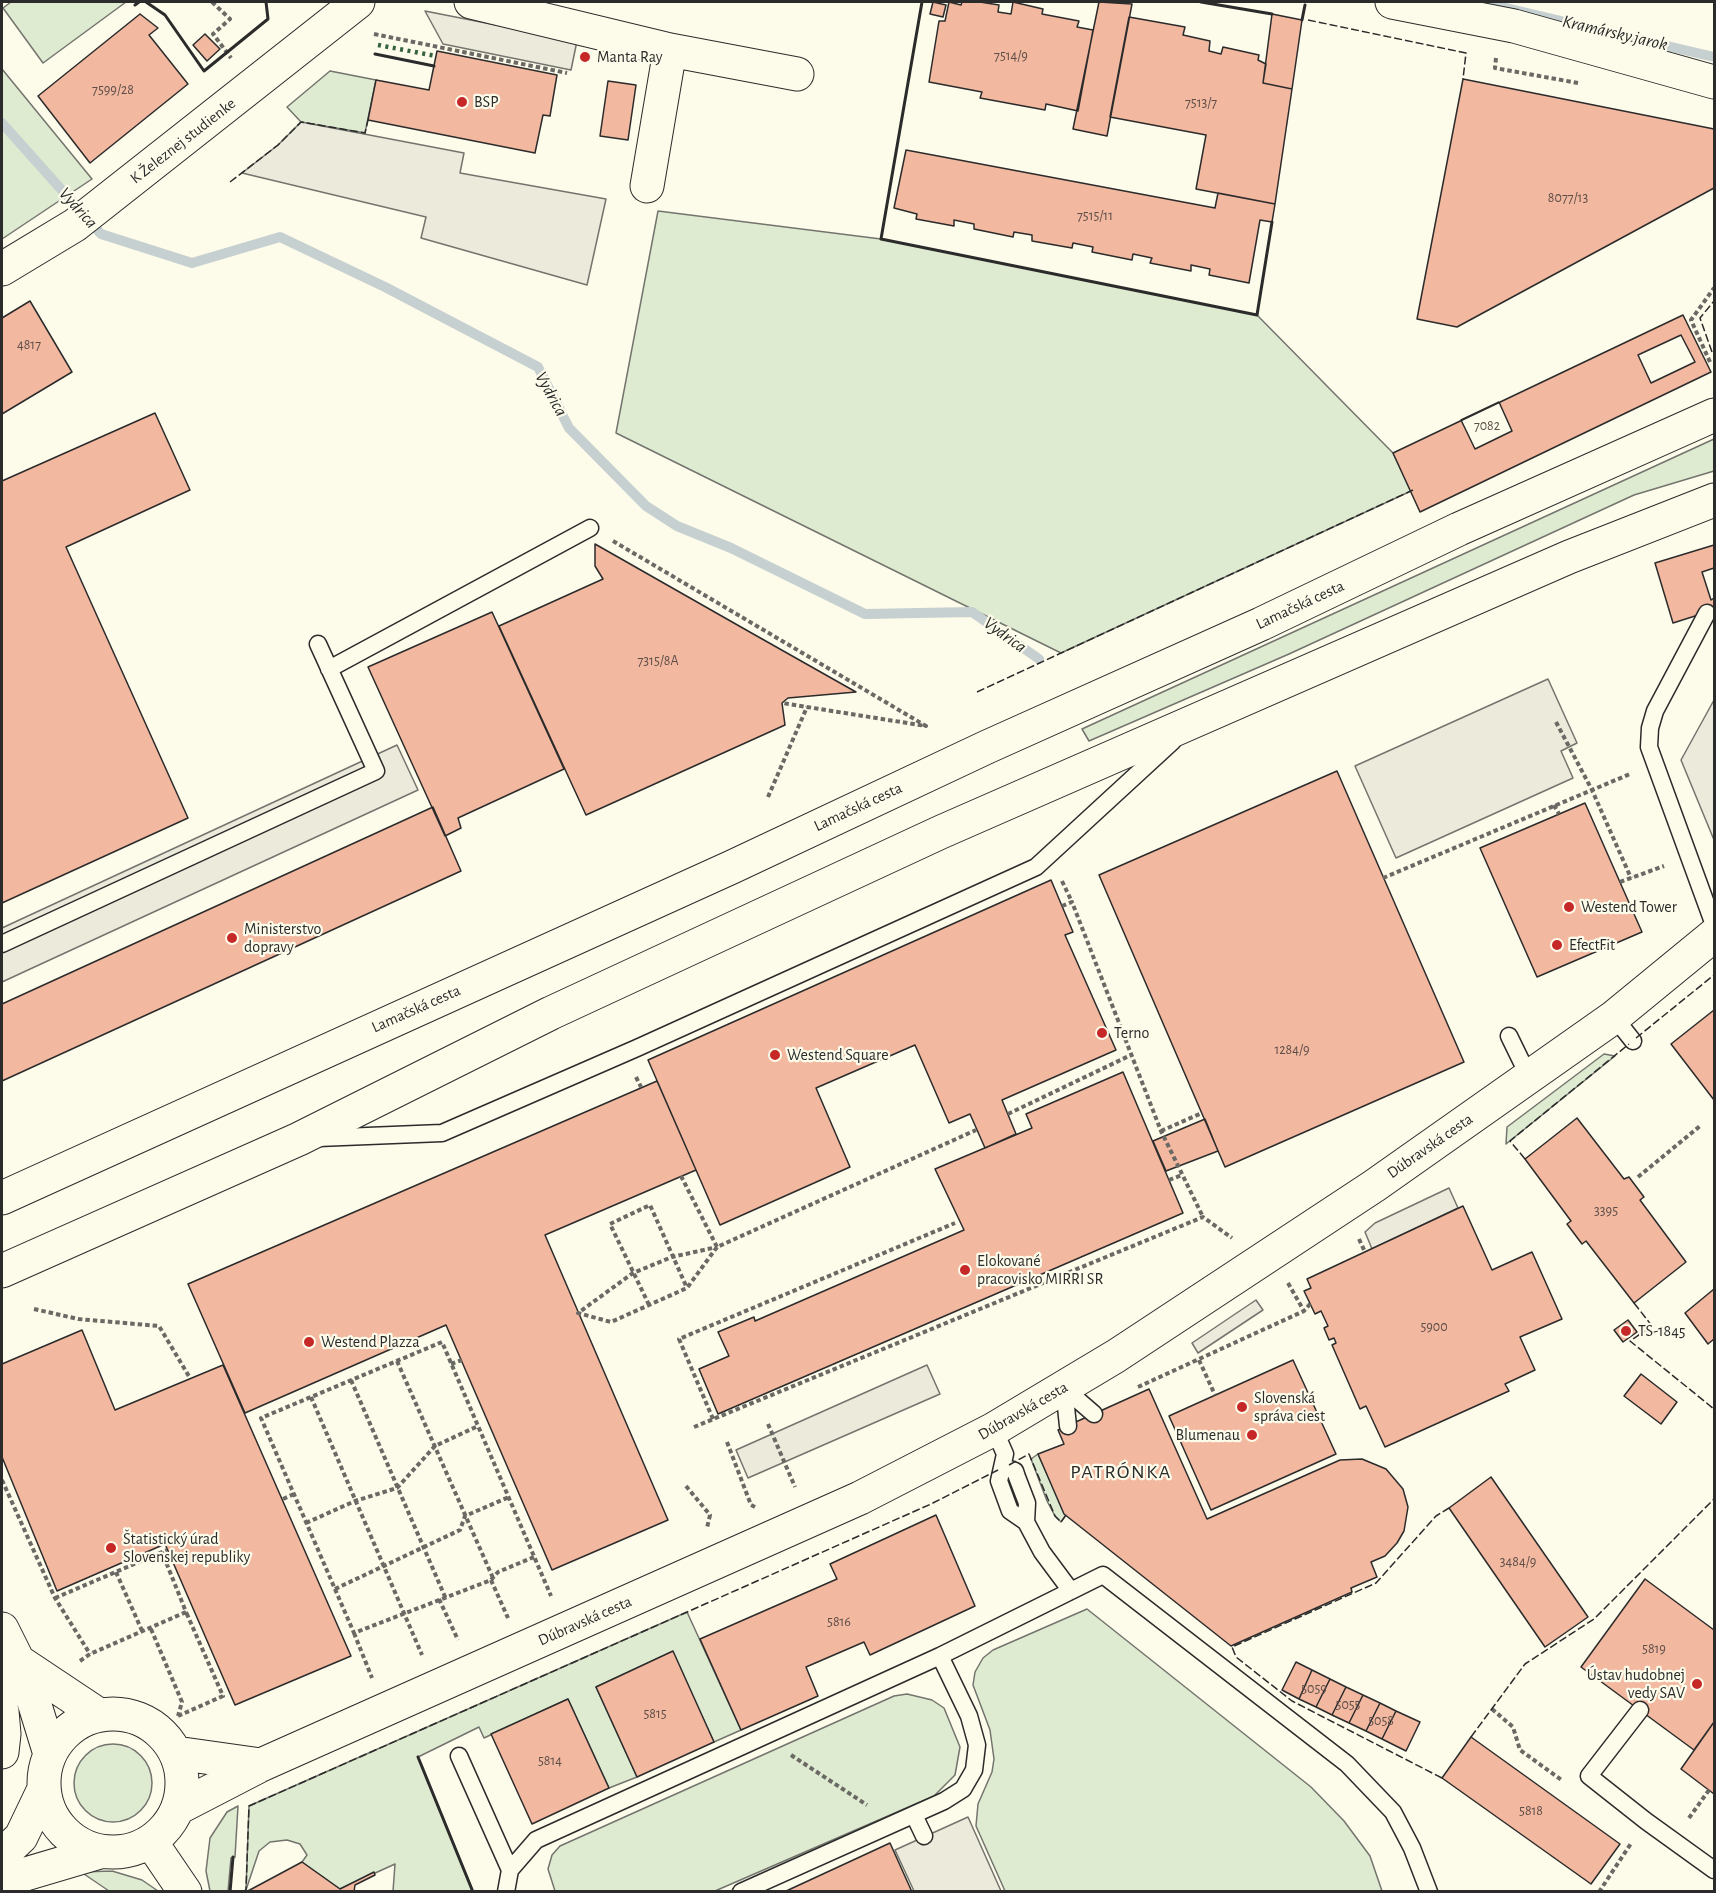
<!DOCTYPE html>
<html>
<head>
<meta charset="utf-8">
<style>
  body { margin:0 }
  #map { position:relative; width:1716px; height:1893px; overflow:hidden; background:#fdfbea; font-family:"Alegreya Sans",sans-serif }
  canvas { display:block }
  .frame { position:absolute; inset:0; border:3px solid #2b2b2b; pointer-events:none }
</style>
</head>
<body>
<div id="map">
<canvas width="1716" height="1893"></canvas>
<div class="frame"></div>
</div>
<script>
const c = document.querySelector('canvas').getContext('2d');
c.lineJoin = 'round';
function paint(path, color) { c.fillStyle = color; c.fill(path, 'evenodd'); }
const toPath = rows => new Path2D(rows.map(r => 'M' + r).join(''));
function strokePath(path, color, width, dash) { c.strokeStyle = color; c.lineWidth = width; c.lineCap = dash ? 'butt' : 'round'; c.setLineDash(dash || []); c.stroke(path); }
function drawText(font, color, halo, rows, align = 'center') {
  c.font = font + ' "Alegreya Sans",sans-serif'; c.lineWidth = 4.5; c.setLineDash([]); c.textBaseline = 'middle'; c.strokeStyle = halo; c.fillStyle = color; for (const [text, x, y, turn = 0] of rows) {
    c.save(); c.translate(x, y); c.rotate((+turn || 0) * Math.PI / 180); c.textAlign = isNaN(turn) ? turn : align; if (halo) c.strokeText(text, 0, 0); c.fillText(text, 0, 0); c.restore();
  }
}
const green = toPath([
  [11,2,126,2,43,63,3,8,11,2],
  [2,69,92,179,2,239,2,69],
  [330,71,376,80,365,133,301,122,287,107,330,71],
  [658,211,881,239,1257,315,1393,453,1411,491,1061,653,616,433,658,211],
  [1714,439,1714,471,1634,495,1289,654,1089,741,1082,729,1714,439],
  [1604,1054,1615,1056,1506,1144,1507,1127,1604,1054],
  [1038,1454,1066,1515,1061,1522,1055,1516,1047,1501,1031,1459,1038,1454],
  [1087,1609,1311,1787,1344,1821,1370,1856,1382,1891,1005,1891,976,1826,978,1804,992,1772,994,1759,990,1730,973,1685,975,1672,983,1658,993,1650,1087,1609],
  [687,1612,741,1730,714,1742,672,1652,596,1687,637,1777,609,1788,568,1699,484,1738,479,1727,418,1757,473,1891,393,1891,395,1864,340,1889,302,1862,307,1855,300,1844,287,1840,270,1842,259,1851,246,1890,249,1806,687,1612],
  [907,1694,932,1700,944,1708,960,1747,955,1775,934,1796,715,1891,555,1891,548,1869,552,1855,560,1846,894,1696,907,1694],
  '74 1783a39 39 0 1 1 78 0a39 39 0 1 1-78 0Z',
  [238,1806,235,1857,231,1858,228,1891,210,1891,206,1871,210,1838,227,1812,238,1806],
  [112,1871,142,1880,158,1891,109,1891,81,1872,112,1871]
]);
paint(green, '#deebd1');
strokePath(green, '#74746e', 1.5);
const parking = toPath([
  [425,11,577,41,571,70,443,44,425,11],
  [301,122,464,153,460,173,606,199,587,285,421,238,426,217,242,173,278,145,301,122],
  [1548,679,1577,743,1561,751,1573,778,1396,858,1355,766,1548,679],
  [1714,700,1714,840,1681,760,1714,700],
  [397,745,418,790,2,982,2,928,397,745],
  [1449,1188,1458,1208,1372,1249,1365,1232,1375,1223,1449,1188],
  [1256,1300,1263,1310,1198,1353,1192,1343,1256,1300],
  [927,1365,940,1394,748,1478,736,1450,927,1365],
  [968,1817,1001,1891,914,1891,895,1850,968,1817]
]);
paint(parking, '#eceadb');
strokePath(parking, '#74746e', 1.5);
strokePath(toPath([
  [1480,2,1714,57],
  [2,123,101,234,192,263,280,237,385,287,538,367,569,428,646,506,677,526,731,548,865,614,972,612,1039,659]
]), '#c7d0d0', 10);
const building = toPath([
  [933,2,946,5,943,17,930,14,933,2],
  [949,2,961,5,962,2,980,2,999,5,998,12,1011,14,1013,2,1043,9,1042,14,1079,21,1077,27,1093,30,1078,111,1046,104,1045,110,980,98,982,92,929,82,939,21,945,21,949,2],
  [1099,2,1132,4,1107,136,1073,129,1099,2],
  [140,14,158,28,149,35,188,84,90,163,38,96,140,14],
  [1272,14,1302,20,1292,89,1263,83,1272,14],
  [1129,17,1185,27,1183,35,1210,41,1209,51,1221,54,1223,47,1259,55,1258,60,1266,64,1263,83,1292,89,1275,204,1196,189,1206,135,1110,117,1129,17],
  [205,34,220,49,207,61,193,45,205,34],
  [437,51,557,75,550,116,543,115,535,153,368,120,376,80,429,90,437,51],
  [1463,79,1714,129,1714,188,1457,327,1417,319,1463,79],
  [608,81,636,85,628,140,600,136,608,81],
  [906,150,1215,208,1218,193,1275,204,1272,222,1260,220,1249,283,1209,275,1210,269,1191,265,1191,271,1150,263,1152,258,1133,254,1132,260,1092,252,1093,247,1073,243,1072,248,1032,241,1032,235,1014,232,1013,237,974,229,974,224,954,220,954,226,916,219,917,214,894,208,906,150],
  [30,301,72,372,2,414,2,318,30,301],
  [1683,315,1711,372,1420,512,1393,453,1683,315],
  [1681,335,1695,362,1651,383,1638,355,1681,335],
  [1499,402,1512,431,1475,449,1461,420,1499,402],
  [155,413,190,490,66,547,188,818,2,903,2,481,155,413],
  [595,544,748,631,856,692,788,698,782,703,785,725,586,815,499,626,603,579,595,566,595,544],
  [1714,545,1714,610,1673,623,1655,563,1714,545],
  [1714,568,1714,598,1711,600,1702,572,1714,568],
  [492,612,564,769,458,818,461,828,445,836,368,667,492,612],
  [1337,771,1464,1062,1225,1167,1099,875,1337,771],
  [1585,803,1642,932,1537,977,1480,848,1585,803],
  [433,807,461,871,2,1081,2,1004,433,807],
  [1051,880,1073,932,1065,935,1116,1050,1002,1100,1016,1134,985,1148,970,1114,949,1123,915,1045,816,1088,850,1167,720,1225,648,1060,1051,880],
  [1714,1010,1714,1100,1671,1044,1714,1010],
  [1123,1072,1183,1213,718,1414,699,1369,729,1356,718,1332,754,1317,755,1321,964,1230,935,1169,1032,1128,1026,1114,1123,1072],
  [657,1081,696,1170,545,1235,668,1520,552,1570,446,1325,245,1413,188,1284,657,1081],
  [1577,1118,1624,1179,1629,1177,1644,1197,1640,1200,1686,1262,1634,1303,1586,1241,1582,1244,1567,1224,1571,1221,1525,1159,1577,1118],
  [1205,1119,1218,1151,1166,1171,1153,1141,1205,1119],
  [1463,1206,1492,1270,1532,1252,1562,1319,1520,1337,1535,1370,1505,1384,1509,1391,1385,1447,1366,1406,1360,1409,1332,1345,1336,1343,1334,1338,1329,1340,1324,1328,1328,1326,1321,1311,1315,1314,1304,1291,1311,1288,1307,1279,1463,1206],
  [1714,1289,1714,1339,1708,1344,1685,1313,1714,1289],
  [1628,1320,1637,1332,1623,1342,1614,1330,1628,1320],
  [82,1330,115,1410,223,1365,351,1656,235,1705,165,1544,57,1591,2,1457,2,1364,82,1330],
  [1293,1360,1336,1454,1211,1510,1169,1416,1293,1360],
  [1641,1374,1677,1402,1661,1424,1624,1396,1641,1374],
  [1149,1389,1207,1519,1340,1460,1362,1459,1386,1469,1403,1489,1408,1507,1404,1531,1397,1543,1385,1556,1371,1562,1377,1577,1351,1588,1352,1592,1231,1646,1064,1514,1038,1454,1064,1444,1058,1430,1149,1389],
  [1491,1477,1588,1617,1545,1647,1449,1508,1491,1477],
  [936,1515,975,1606,870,1655,864,1642,806,1667,818,1696,741,1730,700,1639,837,1579,830,1564,936,1515],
  [1645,1579,1714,1630,1714,1722,1694,1750,1581,1667,1645,1579],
  [673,1651,714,1742,637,1777,596,1687,673,1651],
  [1296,1662,1312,1670,1299,1699,1282,1690,1296,1662],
  [1312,1670,1330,1679,1316,1707,1299,1699,1312,1670],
  [1330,1679,1346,1687,1332,1715,1316,1707,1330,1679],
  [1346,1687,1363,1695,1349,1723,1332,1715,1346,1687],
  [1363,1695,1380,1703,1366,1731,1349,1723,1363,1695],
  [568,1699,609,1788,532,1824,491,1734,568,1699],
  [1380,1703,1396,1711,1382,1739,1366,1731,1380,1703],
  [1396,1711,1420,1722,1406,1751,1382,1739,1396,1711],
  [1714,1722,1714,1794,1681,1769,1714,1722],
  [1471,1737,1620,1844,1591,1884,1442,1778,1471,1737],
  [890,1843,912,1892,784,1892,890,1843],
  [302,1862,340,1889,374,1872,375,1875,355,1885,354,1892,246,1892,302,1862]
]);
paint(building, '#f2b8a0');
strokePath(building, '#2b2b2b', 1.5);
const service = toPath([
  [1707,613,1655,711,1650,728,1649,747,1714,925],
  [329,669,590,528],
  [2,944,376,771,318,644],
  [1614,1017,1633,1041],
  [1509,1036,1529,1077],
  [318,1138,442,1133,637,1048,1036,867,1173,741],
  [1064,1388,1094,1414],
  [1064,1388,1068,1426],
  [994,1429,1005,1454,999,1481,1010,1511,1026,1522,1042,1552,1071,1591],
  [1004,1467,1015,1471,1017,1477,1027,1503,1026,1522],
  [1640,1710,1589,1776,1646,1821,1714,1870],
  [459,1756,510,1870],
  [914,1815,924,1836],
  [506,1892,510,1870,536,1840,940,1656,1103,1575,1347,1764,1393,1812,1412,1848,1429,1892],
  [741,1892,944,1801,963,1789,974,1770,977,1745,969,1716,940,1656]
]);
const minor = toPath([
  [471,2,670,50,647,186],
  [1392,2,1514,26,1714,82],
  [670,50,797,74],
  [2,269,75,225,358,2],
  [2,1629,18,1661,99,1715],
  [18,1661,30,1689,50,1754],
  [2,1701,12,1651],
  [2,1711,4,1734,2,1752],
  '44 1783a69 69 0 1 1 138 0a69 69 0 1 1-138 0Z',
  [176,1753,261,1765],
  [178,1808,261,1765,860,1498,994,1429,1116,1356,1374,1186,1614,1017,1714,935],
  [151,1842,185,1892],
  [2,1855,21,1837,44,1789],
  [2,1881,100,1852]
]);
const primary = toPath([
  [2,1198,732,867,987,747,1261,624,1459,529,1714,415],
  [2,1271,299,1139,551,1013,941,832,1569,557,1714,500]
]);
strokePath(service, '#2b2b2b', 19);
strokePath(minor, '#2b2b2b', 35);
strokePath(primary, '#2b2b2b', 35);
strokePath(toPath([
  [212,2,230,19,213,34,231,58],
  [374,34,567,73],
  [1496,58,1495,68,1578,83],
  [1710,362,1691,320,1714,288],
  [613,541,926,726,782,703],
  [1556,722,1592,790,1631,878],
  [768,797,807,707],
  [1554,805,1559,814],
  [1383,878,1630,774],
  [1062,881,1072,902],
  [1620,882,1664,866],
  [1062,906,1072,902,1161,1131,1203,1217],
  [636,1077,641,1087],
  [1008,1114,1131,1055],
  [1161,1131,1202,1113],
  [681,1176,717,1247,976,1130],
  [1638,1177,1700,1126],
  [1169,1180,1182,1175],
  [1359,1239,1365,1252],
  [717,1247,687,1288,611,1322,578,1313,633,1273,672,1257,717,1247],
  [1288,1283,1304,1311],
  [649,1305,610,1224,650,1205,687,1288],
  [34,1309,78,1319,159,1326,190,1378],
  [1199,1360,1215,1395],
  [397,1361,493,1578],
  [451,1364,462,1360],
  [351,1380,446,1599],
  [1138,1387,1304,1311,1310,1304],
  [311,1397,422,1655],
  [713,1419,679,1339,955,1223],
  [768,1424,795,1487],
  [694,1427,1203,1217,1232,1238],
  [727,1442,751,1505,755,1507],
  [2,1480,55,1598,90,1654],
  [686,1486,710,1515,707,1528],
  [283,1499,294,1494],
  [306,1523,355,1501,397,1488,435,1446,478,1426],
  [534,1557,498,1572,491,1580,354,1633,261,1418,442,1342,551,1596],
  [116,1572,143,1633],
  [491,1580,508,1618],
  [335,1589,460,1530,465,1516,509,1497],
  [55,1598,167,1550],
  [439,1599,458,1640],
  [151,1629,182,1702,178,1716],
  [354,1633,372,1678],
  [80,1661,90,1654,186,1612,162,1552],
  [1492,1709,1513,1727,1520,1750,1563,1781],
  [178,1716,223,1696,186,1612],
  [791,1755,867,1805],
  [1689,1818,1709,1790],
  [1599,1892,1632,1842]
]), '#6a6964', 4, [4.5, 3]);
strokePath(service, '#fdfbea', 16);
strokePath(minor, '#fdfbea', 33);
strokePath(primary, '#fdfbea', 33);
strokePath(toPath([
  [378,45,436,56]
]), '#34623c', 4.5, [3, 4.5]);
strokePath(toPath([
  [1308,20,1466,53,1463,79],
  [230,182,278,145,301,122,365,133,368,120],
  [1712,352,1700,318,1714,301],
  [977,692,1413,490],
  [1636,1038,1714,975],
  [1525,1159,1510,1141,1629,1044],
  [1634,1303,1652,1326,1630,1341,1714,1409],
  [1009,1465,1029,1454,1055,1516,1061,1522,1066,1515],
  [1471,1737,1525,1664,1594,1619,1714,1499],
  [1442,1778,1292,1701,1236,1657,1232,1647,1376,1583,1436,1516,1449,1508],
  [242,1892,246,1890,249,1806,931,1504,998,1470]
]), '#2b2b2b', 1.5, [8, 3]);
strokePath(toPath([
  [146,2,165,15,204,71,268,19,266,2],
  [922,2,881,239,1257,315,1272,222],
  [1201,2,1272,14],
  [135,5,139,2],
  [1302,20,1305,5],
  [375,54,434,66],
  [418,1757,473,1892],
  [230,1892,233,1857]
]), '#2b2b2b', 3);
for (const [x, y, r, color] of [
  [585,57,6,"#c62828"],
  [462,102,6,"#c62828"],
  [1569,907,6,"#c62828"],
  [232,938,6,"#c62828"],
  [1557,945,6,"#c62828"],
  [1102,1033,6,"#c62828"],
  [775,1055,6,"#c62828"],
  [965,1270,6,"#c62828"],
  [1626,1331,6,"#c62828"],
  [309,1342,6,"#c62828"],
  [1242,1407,6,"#c62828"],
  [1252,1435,6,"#c62828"],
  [111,1548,6,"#c62828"],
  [1697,1684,6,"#c62828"]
]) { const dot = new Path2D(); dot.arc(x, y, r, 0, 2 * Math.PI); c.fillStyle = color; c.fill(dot); strokePath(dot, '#fdfbea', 2); }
drawText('14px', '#5d4e48', null, [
  ["7514/9",1011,56],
  ["7599/28",113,90],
  ["7513/7",1201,103],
  ["8077/13",1568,198],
  ["7515/11",1095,216],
  ["4817",29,345],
  ["7082",1487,426],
  ["7315/8A",658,661],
  ["1284/9",1292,1050],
  ["3395",1606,1211],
  ["5900",1434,1327],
  ["3484/9",1518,1562],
  ["5816",839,1622],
  ["5819",1654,1649],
  ["5059",1314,1689],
  ["5055",1348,1705],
  ["5815",655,1714],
  ["5058",1381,1721],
  ["5814",550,1761],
  ["5818",1531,1811]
]);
drawText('16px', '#2b2b2b', '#fdfbea', [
  ["Manta Ray",597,57],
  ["BSP",474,102],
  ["Westend Tower",1581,907],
  ["Ministerstvo",244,929],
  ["dopravy",244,947],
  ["EfectFit",1569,945],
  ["Terno",1114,1033],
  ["Westend Square",787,1055],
  ["Elokované",977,1261],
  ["pracovisko MIRRI SR",977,1279],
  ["TS-1845",1638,1331],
  ["Westend Plazza",321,1342],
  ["Slovenská",1254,1398],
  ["správa ciest",1254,1416],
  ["Blumenau",1240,1435,"right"],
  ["Štatistický úrad",123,1539],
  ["Slovenskej republiky",123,1557],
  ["Ústav hudobnej",1685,1675,"right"],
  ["vedy SAV",1685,1693,"right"]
], 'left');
drawText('16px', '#2b2b2b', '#fdfbea', [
  ["K Železnej studienke",183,141,-38],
  ["Lamačská cesta",1300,605,-25],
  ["Lamačská cesta",858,807,-25],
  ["Lamačská cesta",416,1009,-24],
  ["Dúbravská cesta",1430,1146,-35],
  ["Dúbravská cesta",1023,1411,-30],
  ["Dúbravská cesta",585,1621,-24]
]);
drawText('italic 18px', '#2b2b2b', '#fdfbea', [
  ["Kramársky jarok",1615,33,13],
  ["Vydrica",78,208,48],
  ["Vydrica",551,394,61],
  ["Vydrica",1005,635,36]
]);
c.letterSpacing = '1.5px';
drawText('20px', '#2b2b2b', '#fdfbea', [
  ["PATRÓNKA",1121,1472]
]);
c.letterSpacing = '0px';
</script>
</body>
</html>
